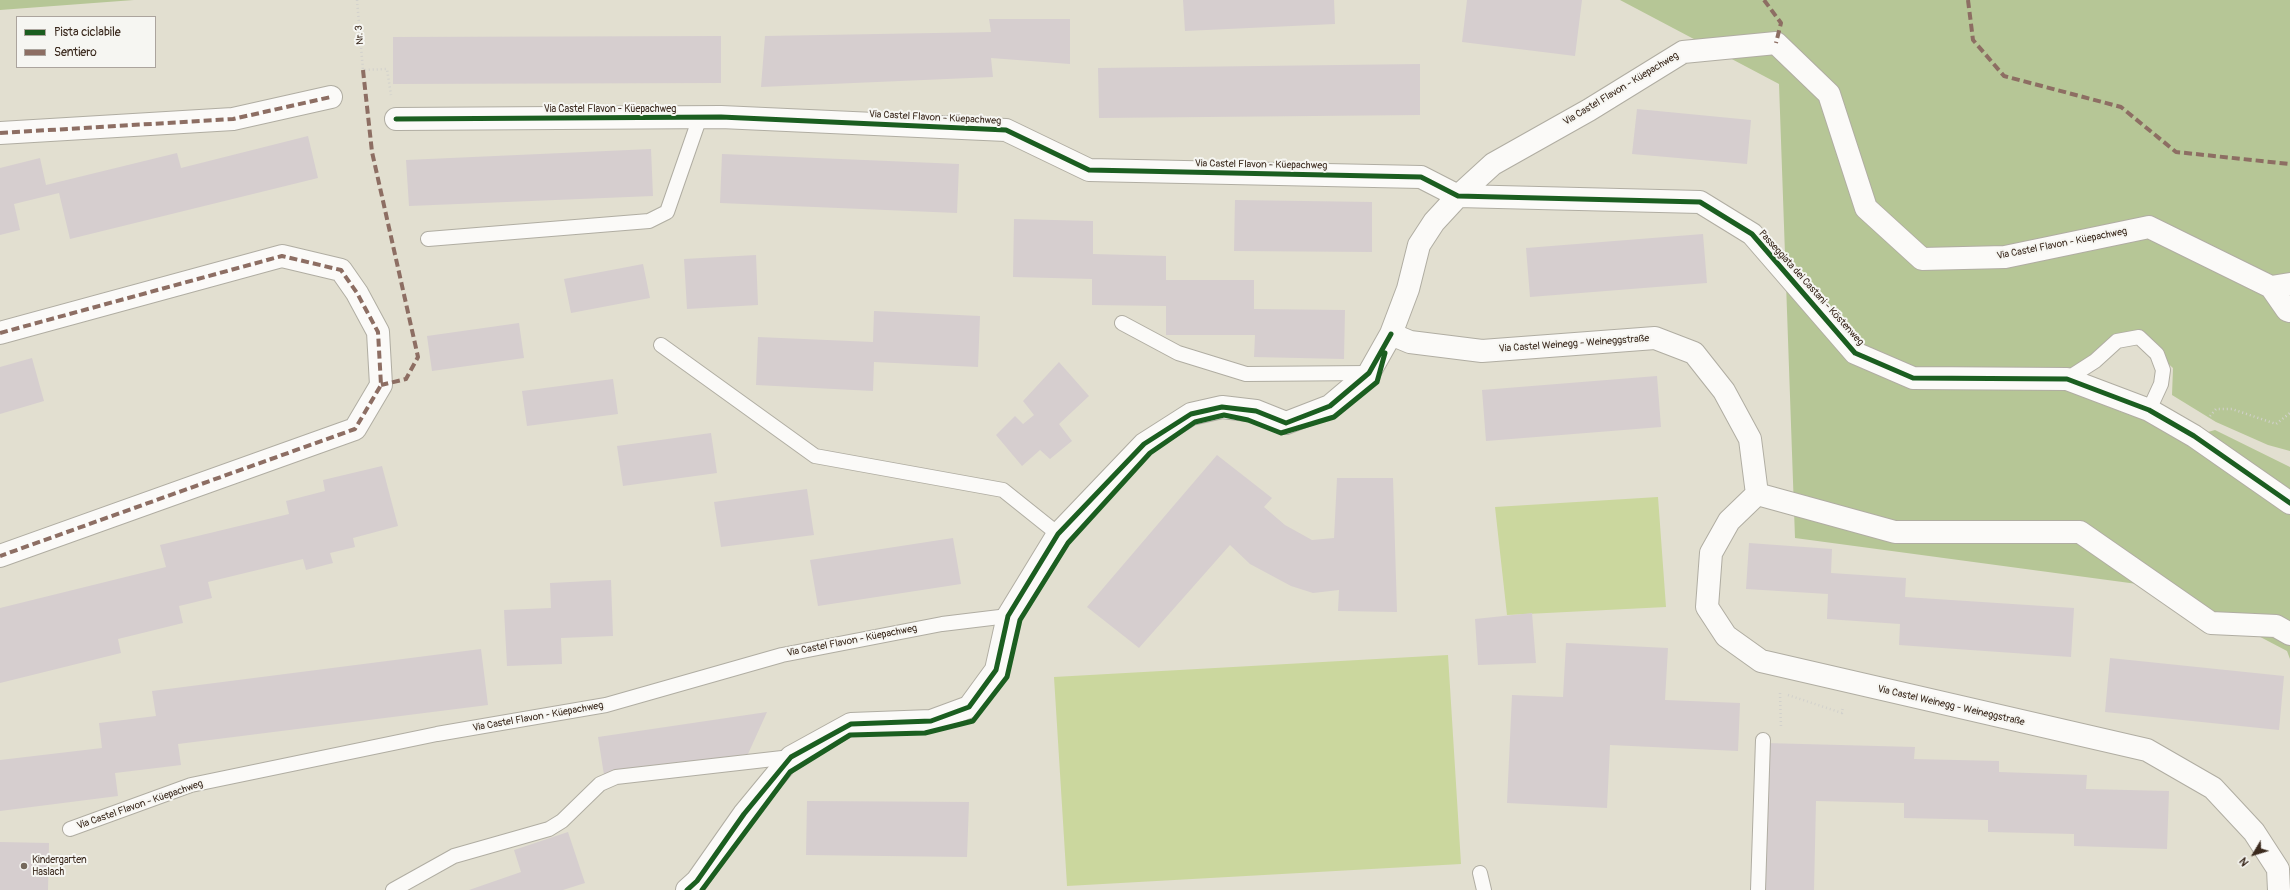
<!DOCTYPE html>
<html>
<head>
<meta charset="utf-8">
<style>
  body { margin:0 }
  #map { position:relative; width:2290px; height:890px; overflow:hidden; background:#e2dfd0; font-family:Pangolin,sans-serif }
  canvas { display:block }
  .legend { position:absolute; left:16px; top:16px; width:140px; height:52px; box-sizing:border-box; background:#f6f6f2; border:1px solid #aba49d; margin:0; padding:5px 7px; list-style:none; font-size:12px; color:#3b2a1e }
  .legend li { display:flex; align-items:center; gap:8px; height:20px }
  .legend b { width:20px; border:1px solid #aba49d }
  .north { position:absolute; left:2234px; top:834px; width:40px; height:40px; -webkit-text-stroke:3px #f6f6f2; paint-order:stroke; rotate:232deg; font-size:11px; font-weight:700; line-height:16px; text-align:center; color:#3b2a1e }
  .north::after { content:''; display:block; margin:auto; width:14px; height:18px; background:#3b2a1e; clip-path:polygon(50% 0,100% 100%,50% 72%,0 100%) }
</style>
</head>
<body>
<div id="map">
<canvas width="2290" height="890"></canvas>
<ul class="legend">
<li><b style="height:5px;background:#1b5e20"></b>Pista ciclabile</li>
<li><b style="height:5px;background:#8d6e63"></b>Sentiero</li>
</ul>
<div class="north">N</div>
</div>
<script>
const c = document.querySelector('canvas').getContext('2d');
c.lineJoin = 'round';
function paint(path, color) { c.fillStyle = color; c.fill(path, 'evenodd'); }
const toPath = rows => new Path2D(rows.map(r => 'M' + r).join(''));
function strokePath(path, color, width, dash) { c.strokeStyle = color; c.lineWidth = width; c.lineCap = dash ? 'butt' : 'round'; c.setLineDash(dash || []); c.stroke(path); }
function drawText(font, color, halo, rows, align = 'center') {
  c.font = font + ' Pangolin,sans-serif'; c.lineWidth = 4; c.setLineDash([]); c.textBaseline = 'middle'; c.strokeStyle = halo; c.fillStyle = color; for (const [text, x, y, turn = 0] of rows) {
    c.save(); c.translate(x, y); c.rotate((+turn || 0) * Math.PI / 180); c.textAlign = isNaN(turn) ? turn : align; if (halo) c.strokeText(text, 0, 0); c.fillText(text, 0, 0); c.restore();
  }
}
paint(toPath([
  [1658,497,1666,607,1507,615,1495,507],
  [1448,655,1461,864,1067,886,1054,677]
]), '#cbd79e');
paint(toPath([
  [0,0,134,0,0,10],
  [1620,0,2290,0,2290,451,2268,445,2216,422,2172,395,2173,368,2139,337,2117,341,2067,379,2085,394,2121,412,2150,417,2194,436,2215,430,2290,467,2290,659,2287,651,2167,588,1795,538,1779,84]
]), '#b6c696');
paint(toPath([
  [1183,0,1334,0,1335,24,1185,31],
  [1467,0,1582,0,1575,56,1462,42],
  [989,19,1070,19,1070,64,991,58,993,77,761,87,765,36,991,32],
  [721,36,721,83,393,84,393,37],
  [1420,64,1420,115,1099,118,1098,68],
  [1637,109,1751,120,1747,164,1632,154],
  [308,136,318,178,70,239,59,193,14,204,20,230,0,235,0,168,40,158,46,185,177,153,181,168],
  [651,149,653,196,409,206,406,160],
  [722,154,959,164,957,213,720,203],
  [1235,200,1372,202,1372,252,1234,251],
  [1014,219,1093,221,1093,254,1166,256,1166,280,1254,280,1254,309,1345,310,1344,359,1254,357,1255,335,1166,335,1166,306,1092,305,1092,279,1013,277],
  [1703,234,1707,283,1530,297,1526,248],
  [756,255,758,305,687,309,684,259],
  [643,264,650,298,571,313,564,279],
  [874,311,980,316,978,367,874,362,873,391,756,385,758,337,873,342],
  [519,323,524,358,432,371,427,336],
  [32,358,44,401,0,414,0,367],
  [1059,362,1089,396,1059,424,1072,441,1050,459,1040,450,1022,466,996,435,1015,416,1023,424,1034,415,1023,401],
  [1657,376,1661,427,1486,441,1482,390],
  [613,379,618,414,527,426,522,391],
  [711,433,717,473,623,486,617,446],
  [1217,455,1272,498,1264,507,1285,525,1312,540,1334,538,1337,478,1393,478,1397,612,1338,611,1339,590,1313,593,1291,586,1250,564,1230,545,1139,648,1087,607],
  [382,466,398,526,353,538,355,547,330,553,333,563,306,570,303,559,208,582,212,598,179,606,183,623,118,639,121,653,0,683,0,608,166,567,160,545,289,514,286,501,325,491,323,480],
  [807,489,814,535,721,547,714,502],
  [953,538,961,584,818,606,810,560],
  [1749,543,1832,549,1831,573,1906,578,1905,597,2074,608,2071,657,1899,645,1900,624,1827,619,1828,594,1746,589],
  [611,580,613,636,561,638,562,664,507,666,504,610,551,608,550,583],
  [1532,613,1536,663,1478,665,1475,619],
  [1566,643,1668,648,1665,700,1740,703,1738,751,1610,745,1607,808,1507,803,1512,695,1563,697],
  [481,649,488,705,178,744,181,765,115,773,118,796,0,811,0,760,102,748,99,723,156,716,152,691],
  [2110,658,2284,676,2279,730,2105,712],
  [767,712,748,754,604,775,598,737],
  [1765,743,1915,747,1914,759,1999,761,1999,772,2087,775,2086,789,2169,791,2167,849,2074,846,2074,834,1988,832,1988,820,1904,818,1904,803,1816,801,1814,890,1762,890],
  [807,801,969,802,967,857,806,855],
  [568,832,585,883,563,890,469,890,521,872,514,850],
  [0,842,49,843,48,890,0,890]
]), '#d6cecf');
const service = toPath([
  [428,239,649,221,667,212,700,117],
  [1122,323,1178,353,1246,374,1369,373],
  [661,345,815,456,1003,490,1058,534],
  [2067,379,2095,361,2117,341,2139,337,2157,354,2163,370,2161,384,2149,410],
  [70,829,191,785,437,734,606,705,782,655,942,624,1008,616],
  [1480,873,1484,890],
  [393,890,454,856,549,829,562,821,600,784,616,777,791,757],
  [1758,890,1763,740]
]);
const minor = toPath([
  [396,119,721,117,1006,130,1089,170,1421,177,1458,196,1700,202,1752,234,1855,353,1913,378,2067,379,2149,410,2194,436,2290,503],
  [0,133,233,119,331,97],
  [2271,287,2287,310,2290,311],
  [0,333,282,256,341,270,357,293,378,332,381,385,355,429,0,556],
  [1391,334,1410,342,1482,351,1655,338,1694,353,1724,391,1750,439,1757,494],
  [1757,494,1729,521,1711,553,1707,607,1726,636,1761,661,2147,750,2213,788,2254,832,2278,869,2279,890],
  [1757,494,1895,532,2080,532,2211,623,2276,626,2290,634],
  [687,890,697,881,744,814,791,757,851,724,931,721,969,707,996,670,1008,616,1058,534,1144,444,1191,414,1222,407,1256,411,1286,423,1330,406,1369,373,1391,334,1408,289,1419,245,1434,222,1458,196,1493,164,1589,110,1683,52,1776,43,1829,94,1866,208,1922,259,2005,257,2149,227,2271,287,2290,284]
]);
strokePath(service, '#b0ada2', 16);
strokePath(minor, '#b0ada2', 24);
strokePath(toPath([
  [357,0,363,70,387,69,391,95],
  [2210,416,2216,409,2232,409,2276,424,2290,413],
  [1780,693,1781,728],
  [1788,695,1842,713,1843,706]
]), '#d2d1cc', 2.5, [1, 3]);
strokePath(service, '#fbfaf8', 14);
strokePath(minor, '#fbfaf8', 22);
strokePath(toPath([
  [1764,0,1781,23,1776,43],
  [1968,0,1973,40,2004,76,2121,107,2176,152,2290,164],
  [363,70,372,152,418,357,406,379,381,385],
  [0,133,233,119,331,97],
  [0,333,282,256,341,270,357,293,378,332,381,385,355,429,0,556]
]), '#8d6e63', 4, [8, 4]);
strokePath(toPath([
  [396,119,721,117,1006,130,1089,170,1421,177,1458,196,1700,202,1752,234,1855,353,1913,378,2067,379,2149,410,2194,436,2290,503],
  [687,890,697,881,744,814,791,757,851,724,931,721,969,707,996,670,1008,616,1058,534,1144,444,1191,414,1222,407,1256,411,1286,423,1330,406,1369,373,1391,334],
  [702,890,790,772,850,735,925,733,973,721,1007,677,1020,620,1068,543,1150,453,1195,422,1224,415,1248,420,1281,433,1334,417,1377,382,1385,353]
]), '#1b5e20', 5);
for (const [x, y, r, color] of [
  [24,866,4,"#75695c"]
]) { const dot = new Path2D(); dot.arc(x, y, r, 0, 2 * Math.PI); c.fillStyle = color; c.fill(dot); strokePath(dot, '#f6f6f2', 1.5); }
drawText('10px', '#3b2a1e', '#f6f6f2', [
  ["Nr. 3",360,35,-95],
  ["Via Castel Flavon - Küepachweg",1621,89,-31],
  ["Via Castel Flavon - Küepachweg",610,109],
  ["Via Castel Flavon - Küepachweg",935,118,3],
  ["Via Castel Flavon - Küepachweg",1261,165,1],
  ["Via Castel Flavon - Küepachweg",2062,244,-11],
  ["Passeggiata dei Castani - Köstenweg",1811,288,48],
  ["Via Castel Weinegg - Weineggstraße",1574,344,-4],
  ["Via Castel Flavon - Küepachweg",852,641,-11],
  ["Via Castel Weinegg - Weineggstraße",1951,706,13],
  ["Via Castel Flavon - Küepachweg",538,717,-10],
  ["Via Castel Flavon - Küepachweg",140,805,-19]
]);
drawText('10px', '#3b2a1e', '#f6f6f2', [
  ["Kindergarten",32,860],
  ["Haslach",32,872]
], 'left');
</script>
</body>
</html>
